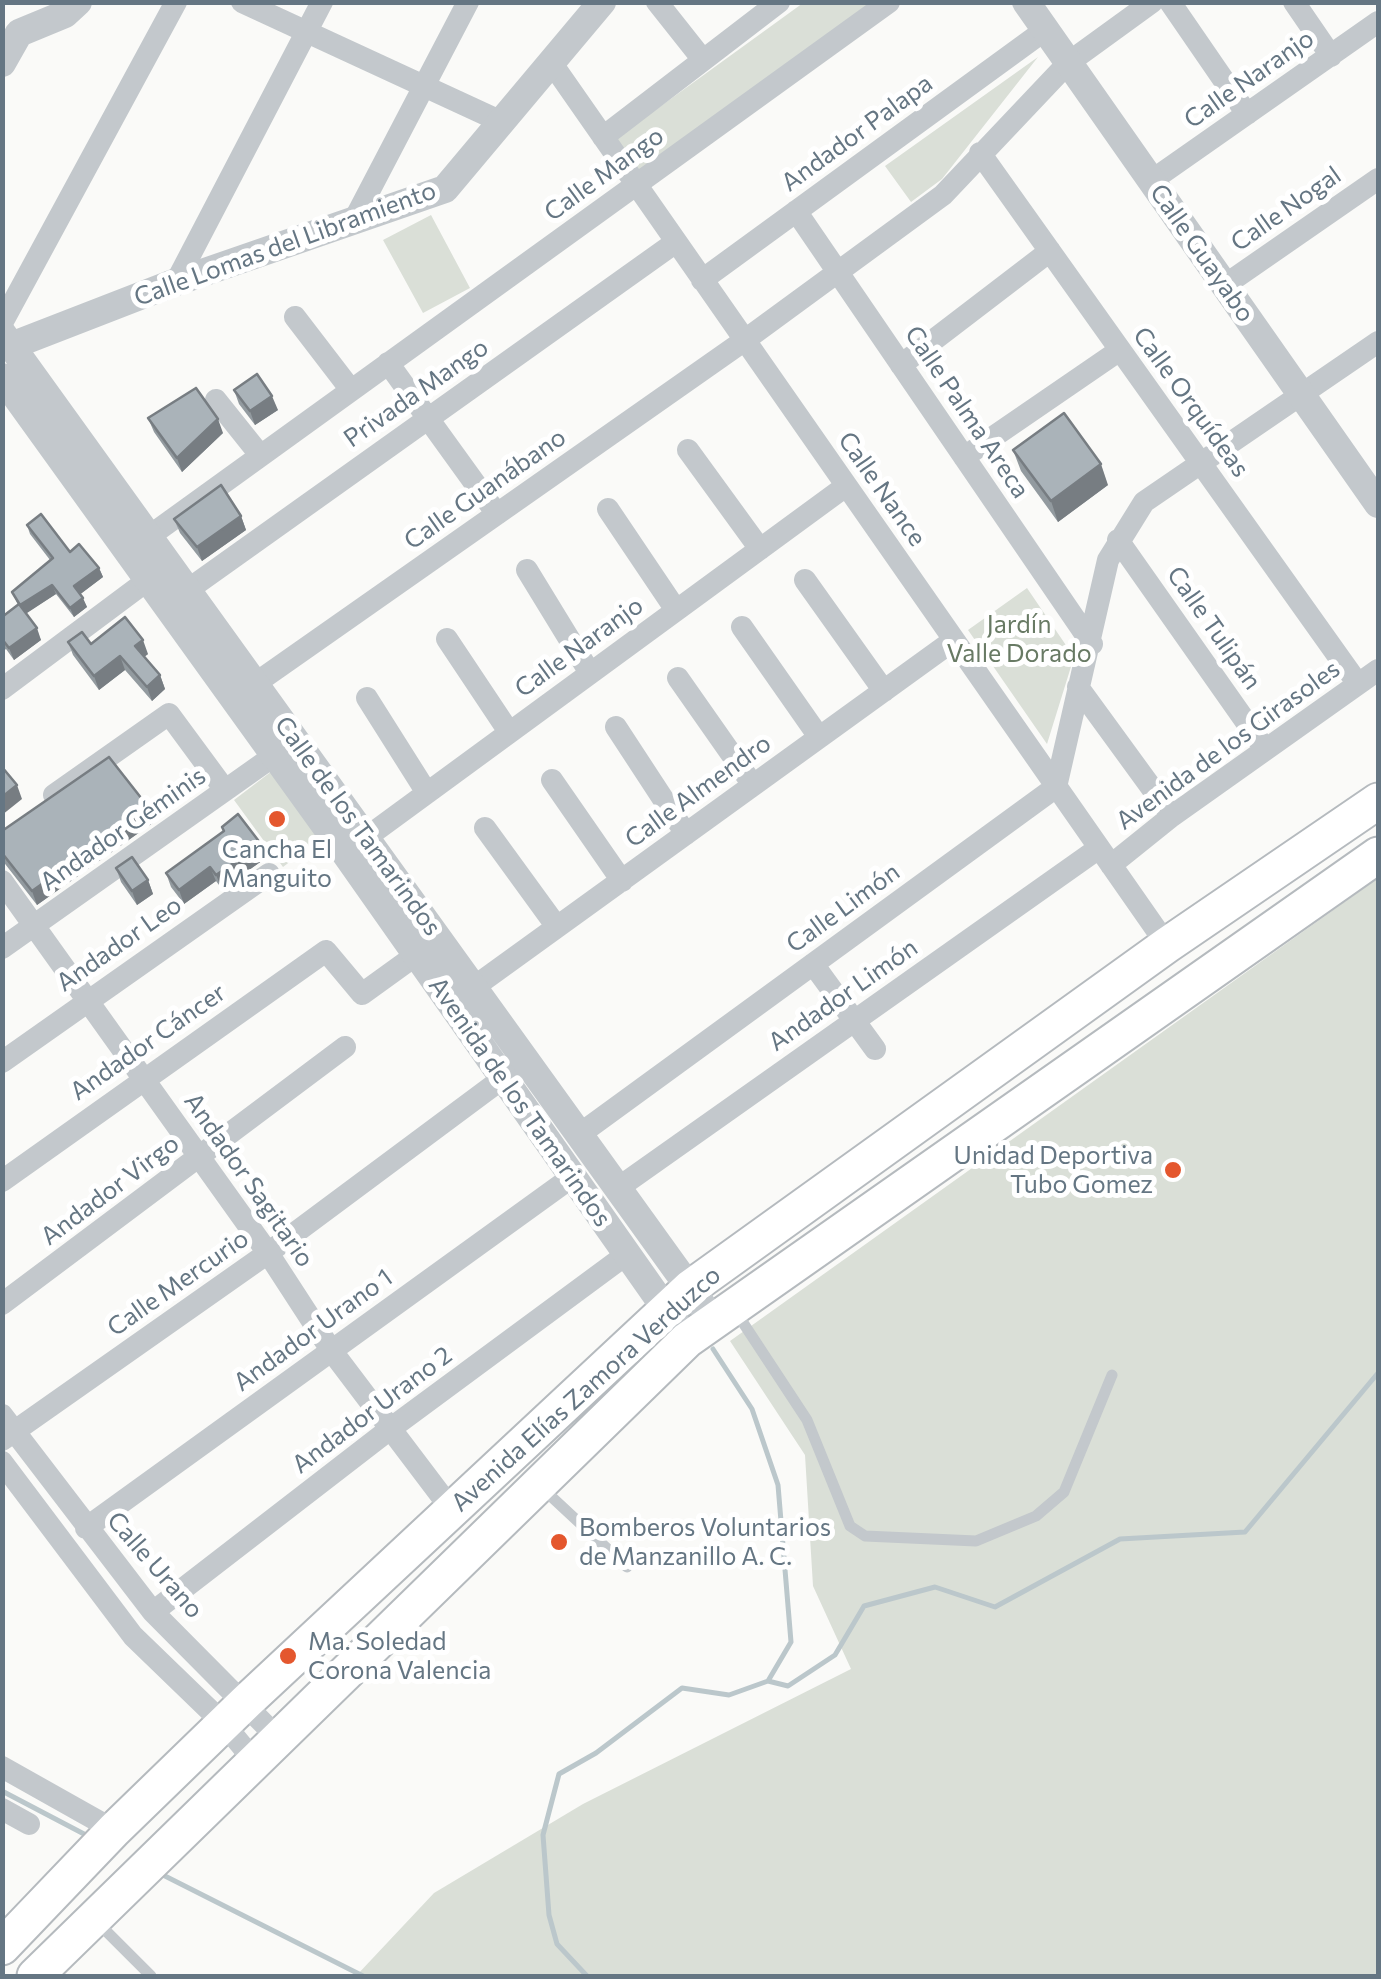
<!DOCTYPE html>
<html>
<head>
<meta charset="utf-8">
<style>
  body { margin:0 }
  #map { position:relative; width:1381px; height:1979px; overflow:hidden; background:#fafaf8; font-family:Commissioner,sans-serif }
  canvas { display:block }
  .frame { position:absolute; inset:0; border:5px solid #657683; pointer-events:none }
</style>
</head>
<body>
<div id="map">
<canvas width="1381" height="1979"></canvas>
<div class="frame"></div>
</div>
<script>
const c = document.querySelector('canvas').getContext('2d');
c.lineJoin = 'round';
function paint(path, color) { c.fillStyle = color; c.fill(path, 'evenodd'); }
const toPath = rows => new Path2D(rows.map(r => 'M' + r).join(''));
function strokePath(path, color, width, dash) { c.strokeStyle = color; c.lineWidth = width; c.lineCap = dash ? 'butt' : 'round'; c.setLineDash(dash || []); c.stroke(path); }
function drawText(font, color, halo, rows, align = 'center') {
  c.font = font + ' Commissioner,sans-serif'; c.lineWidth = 10; c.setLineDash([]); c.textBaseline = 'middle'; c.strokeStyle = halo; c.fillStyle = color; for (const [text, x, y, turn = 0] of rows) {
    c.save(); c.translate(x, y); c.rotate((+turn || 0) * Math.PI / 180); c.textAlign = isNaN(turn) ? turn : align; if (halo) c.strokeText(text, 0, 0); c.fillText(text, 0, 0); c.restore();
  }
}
paint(toPath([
  [803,3,871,3,638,172,614,140],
  [1038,57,942,179,911,202,885,166],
  [431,215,470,288,423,313,383,240],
  [1027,588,1074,657,1047,744,968,630],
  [272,771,321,838,283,867,234,800],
  [1378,878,1378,1976,356,1976,434,1893,583,1804,851,1669,813,1586,805,1455,730,1341]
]), '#dadfd7');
strokePath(toPath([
  [768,1681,788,1686,835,1655,864,1606,935,1587,995,1607,1120,1539,1245,1532,1378,1373],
  [2,1791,84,1834],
  [161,1874,363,1976],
  [587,1976,557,1944,549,1915,543,1835,559,1774,596,1753,682,1688,729,1695,768,1681,791,1642,778,1485,752,1409,713,1349]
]), '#bbc7cb', 5);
const primary = toPath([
  [2,1947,114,1830,246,1702,690,1288,1167,945,1378,801],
  [35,1976,687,1340,1378,855]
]);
strokePath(primary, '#b5babe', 39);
strokePath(toPath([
  [736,1312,807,1420,850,1526,865,1536,976,1541,1036,1516,1064,1492,1112,1375],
  [542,1488,627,1567],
  [98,1923,151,1976]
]), '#c3c8cc', 11);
strokePath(toPath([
  [242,2,504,123],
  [657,2,703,60],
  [1170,2,1247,114],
  [1294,2,1331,56],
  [553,65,1167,945],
  [603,137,779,2],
  [980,153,1358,684],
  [1151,181,1378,22],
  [796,211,1092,644],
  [353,222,468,2],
  [702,280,1045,30],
  [176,282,322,2],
  [1225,285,1378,179],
  [295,317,351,390],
  [2,323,176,2],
  [388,363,497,514],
  [901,365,1050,251],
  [216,400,260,455],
  [688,450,760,549],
  [964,457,1120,350],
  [608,509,676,610],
  [151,535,889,2],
  [1118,540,1265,749],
  [527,570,590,673],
  [805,580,884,691],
  [189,589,676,242],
  [742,627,819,737],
  [447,639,509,732],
  [678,678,753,785],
  [256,683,745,340,943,195,1068,63,1152,2],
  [1078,687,1172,816],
  [2,689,160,571],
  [367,698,427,793],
  [616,727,686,834],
  [552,780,622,881],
  [54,795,169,714,225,790],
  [485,828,557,927],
  [352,848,846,486],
  [1111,865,1172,816,1378,670],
  [2,881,268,1253,331,1350,452,1510],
  [2,948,275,755],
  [813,964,875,1049],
  [474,987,954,640],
  [2,1062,269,874],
  [580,1134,1056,787,1108,560,1144,502,1378,342],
  [2,1181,326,951,362,994,416,955],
  [618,1188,1099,848],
  [2,1304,345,1047],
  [2,1415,153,1612,279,1739],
  [2,1440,268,1253,514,1070],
  [2,1462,133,1636,224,1724,256,1763],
  [86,1528,572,1177],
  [153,1612,390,1429,627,1254],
  [2,1767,114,1830],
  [2,1809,29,1824]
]), '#c3c8cc', 22);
strokePath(toPath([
  [1026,2,1378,504],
  [2,63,19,33,65,14,78,2],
  [2,333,712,1319],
  [11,346,176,282,445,189,602,2],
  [2,377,345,853,677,1325]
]), '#c3c8cc', 28);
strokePath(primary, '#fff', 35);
paint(toPath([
  [234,390,278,410,255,425,239,404],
  [148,418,223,433,182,472,154,432],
  [1013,450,1108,485,1058,522,1021,471],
  [241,516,246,530,202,561,180,533,174,519],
  [27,525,99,568,103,577,80,594,87,607,74,617,56,594,26,613,41,640,14,660,6,649,2,652,2,617,18,605,12,592,50,560,30,534],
  [68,642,148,654,144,657,160,675,165,689,152,701,125,670,99,690,73,655],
  [149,808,154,822,37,905,2,860,2,831],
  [222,827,261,844,266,858,222,889,216,881,184,904,171,887,166,873,223,832],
  [116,868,148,880,153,894,137,905,121,882]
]), '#929a9f');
paint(toPath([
  [272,396,278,410,255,425,250,411],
  [218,419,223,433,182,472,177,458],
  [1101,464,1108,485,1058,522,1051,501],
  [241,516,246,530,202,561,197,547],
  [99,568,103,577,78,596,74,586],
  [52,585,56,594,24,615,20,605],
  [83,598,87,607,74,617,70,608],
  [37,628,41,640,14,660,9,648],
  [143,640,148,654,140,660,135,646],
  [120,656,125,670,99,690,94,676],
  [160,675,165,689,152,701,147,687],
  [17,785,22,799,2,815,2,797],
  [149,808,154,822,37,905,32,891],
  [261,844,266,858,222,889,216,875],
  [210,867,216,881,184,904,179,890],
  [148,880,153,894,137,905,132,891]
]), '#777d82');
const building = toPath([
  [257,374,272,396,250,411,234,390,257,374],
  [196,388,218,419,177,458,148,418,196,388],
  [1064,413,1101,464,1051,501,1013,450,1064,413],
  [221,485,241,516,197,547,174,519,221,485],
  [41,514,70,552,79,544,99,568,74,586,83,598,70,608,52,585,20,605,12,592,53,558,27,525,41,514],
  [19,604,37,628,9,648,2,639,2,617,19,604],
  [125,617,143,640,135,646,160,675,147,687,120,656,94,676,68,642,82,632,91,644,125,617],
  [109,757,149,808,32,891,2,853,2,831,109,757],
  [2,767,17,785,2,797,2,767],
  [238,814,261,844,216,875,210,867,179,890,166,873,224,831,222,827,238,814],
  [132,857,148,880,132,891,116,868,132,857]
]);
paint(building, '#aab3b9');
strokePath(building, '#777d82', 2.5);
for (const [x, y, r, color] of [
  [277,819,10,"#e4572e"],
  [1173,1170,10,"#e4572e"],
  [559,1542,10,"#e4572e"],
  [288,1656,10,"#e4572e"]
]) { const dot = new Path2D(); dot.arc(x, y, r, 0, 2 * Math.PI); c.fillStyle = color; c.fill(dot); strokePath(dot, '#fff', 4); }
drawText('25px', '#657683', '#fff', [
  ["Calle Naranjo",1249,79,-35],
  ["Andador Palapa",857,133,-36],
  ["Calle Mango",604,174,-36],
  ["Calle Nogal",1286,209,-35],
  ["Calle Lomas del Libramiento",285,244,-20],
  ["Calle Guayabo",1202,253,55],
  ["Privada Mango",416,393,-35],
  ["Calle Orquídeas",1191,402,54],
  ["Calle Palma Areca",967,412,56],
  ["Calle Guanábano",485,489,-35],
  ["Calle Nance",882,489,55],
  ["Calle Tulipán",1214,628,55],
  ["Calle Naranjo",579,647,-36],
  ["Avenida de los Girasoles",1228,745,-36],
  ["Calle Almendro",698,791,-36],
  ["Calle de los Tamarindos",358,826,54],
  ["Andador Géminis",123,829,-35],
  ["Calle Limón",843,908,-36],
  ["Andador Leo",119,944,-35],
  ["Andador Limón",843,995,-35],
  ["Andador Cáncer",148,1042,-35],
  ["Avenida de los Tamarindos",520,1102,55],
  ["Andador Sagitario",249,1180,55],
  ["Andador Virgo",110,1190,-37],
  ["Calle Mercurio",178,1283,-35],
  ["Andador Urano 1",313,1330,-36],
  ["Avenida Elías Zamora Verduzco",586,1389,-42],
  ["Andador Urano 2",372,1410,-37],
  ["Calle Urano",155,1565,49]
]);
drawText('25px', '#687a64', '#fff', [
  ["Jardín",1019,625],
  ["Valle Dorado",1019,654]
]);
drawText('25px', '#657683', '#fff', [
  ["Cancha El",277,850,"center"],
  ["Manguito",277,879,"center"],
  ["Unidad Deportiva",1153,1156,"right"],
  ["Tubo Gomez",1153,1185,"right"],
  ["Bomberos Voluntarios",579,1528],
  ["de Manzanillo A. C.",579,1557],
  ["Ma. Soledad",308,1642],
  ["Corona Valencia",308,1671]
], 'left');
</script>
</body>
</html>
